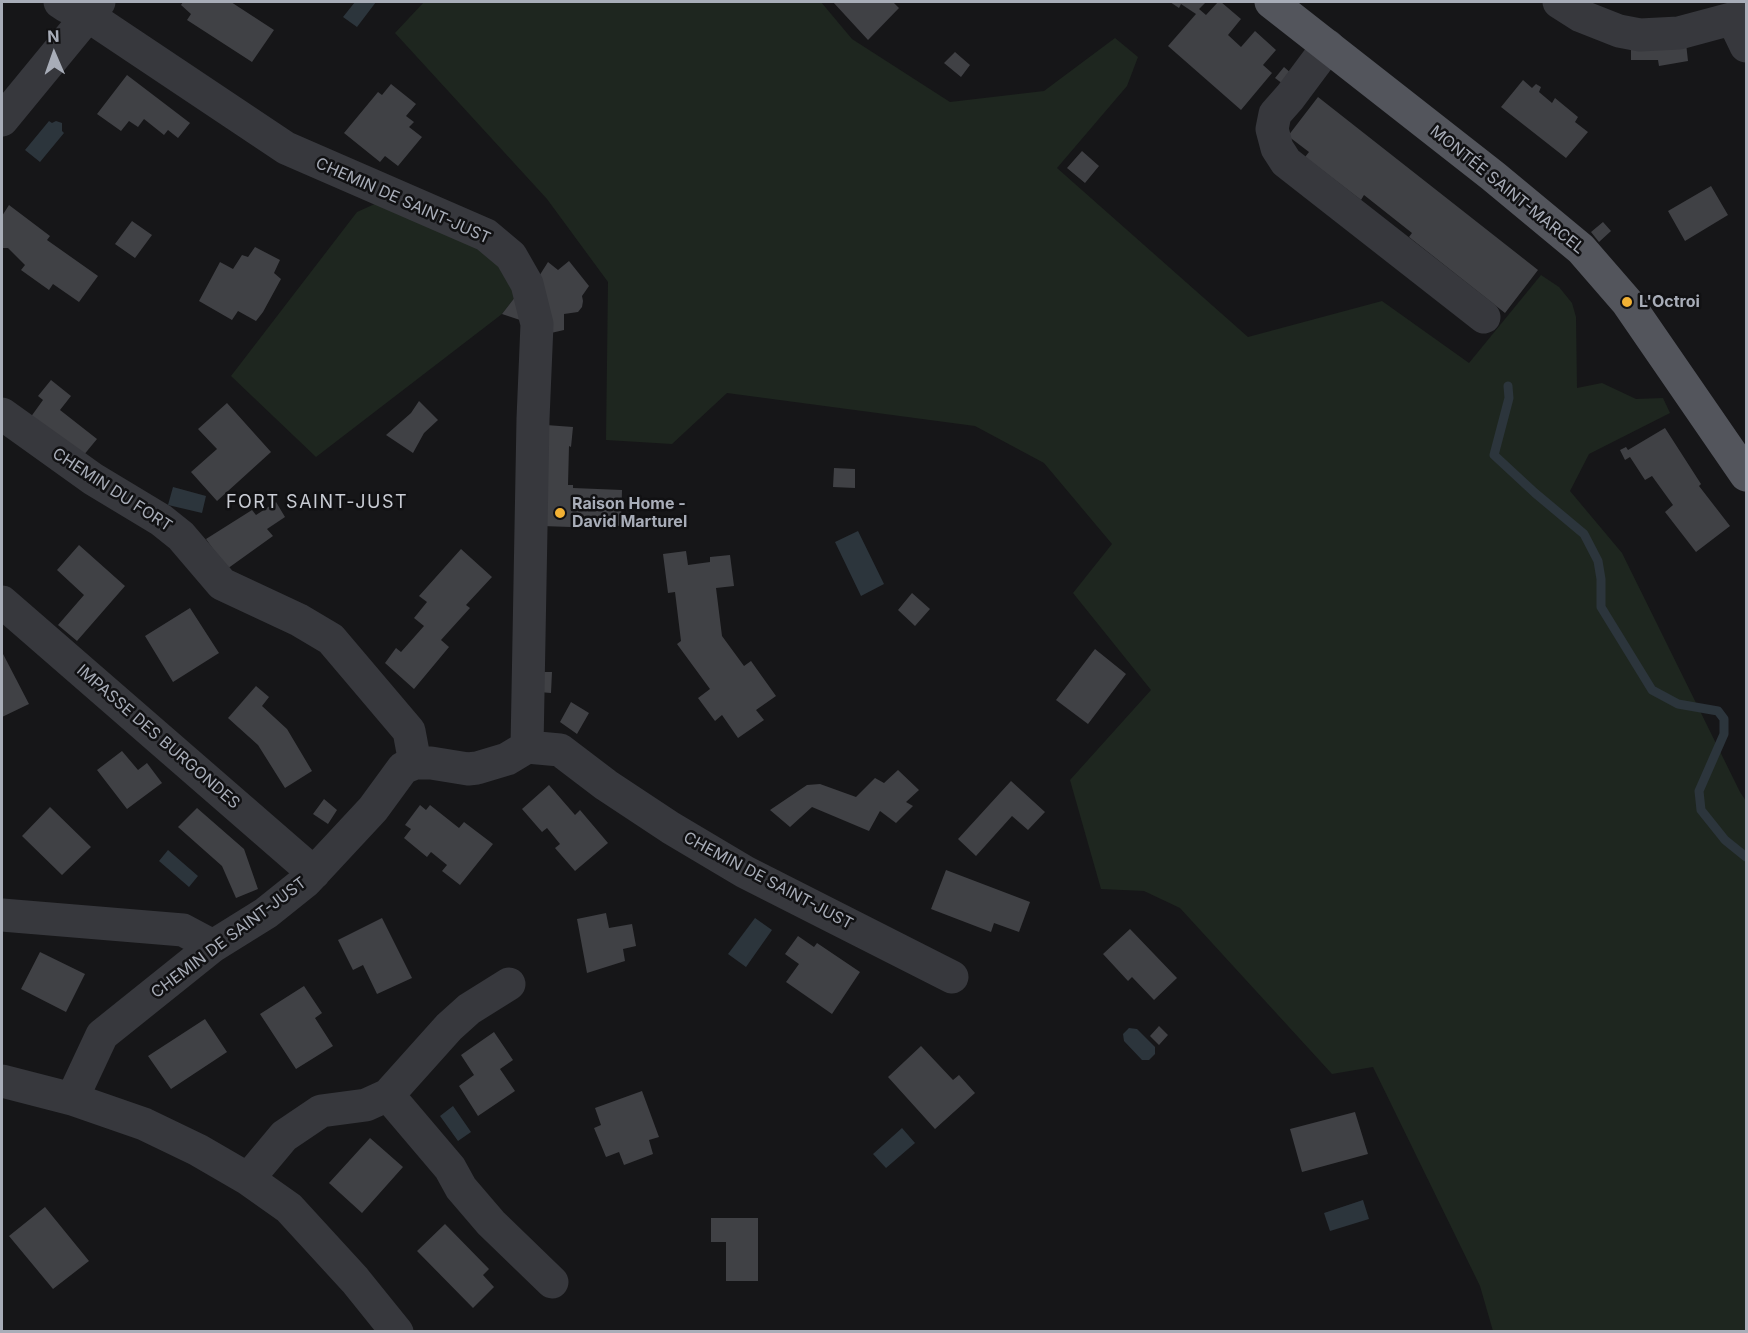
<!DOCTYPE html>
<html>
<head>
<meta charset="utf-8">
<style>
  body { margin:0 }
  #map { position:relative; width:1748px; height:1333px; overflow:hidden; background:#161618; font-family:Inter,sans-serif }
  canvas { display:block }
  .frame { position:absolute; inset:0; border:3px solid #a8adb8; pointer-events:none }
  .north { position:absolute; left:24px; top:24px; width:60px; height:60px; -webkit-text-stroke:4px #111113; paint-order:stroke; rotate:358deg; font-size:16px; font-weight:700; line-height:24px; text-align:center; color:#a8adb8 }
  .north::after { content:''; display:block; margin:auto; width:21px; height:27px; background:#a8adb8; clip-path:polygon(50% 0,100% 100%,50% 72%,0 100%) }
</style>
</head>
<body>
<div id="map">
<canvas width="1748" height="1333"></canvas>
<div class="frame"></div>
<div class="north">N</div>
</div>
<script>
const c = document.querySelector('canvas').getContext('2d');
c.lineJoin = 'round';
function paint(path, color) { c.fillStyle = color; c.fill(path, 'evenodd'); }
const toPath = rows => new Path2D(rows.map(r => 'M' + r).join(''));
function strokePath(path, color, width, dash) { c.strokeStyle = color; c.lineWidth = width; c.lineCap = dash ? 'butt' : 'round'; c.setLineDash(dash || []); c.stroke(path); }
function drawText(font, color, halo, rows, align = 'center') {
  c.font = font + ' Inter,sans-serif'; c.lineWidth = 5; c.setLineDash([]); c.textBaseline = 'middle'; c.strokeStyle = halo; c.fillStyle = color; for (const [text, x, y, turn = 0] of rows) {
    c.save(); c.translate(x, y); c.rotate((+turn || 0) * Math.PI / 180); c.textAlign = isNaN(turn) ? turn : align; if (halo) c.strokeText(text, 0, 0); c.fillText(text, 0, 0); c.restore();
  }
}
paint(toPath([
  [424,2,821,2,852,39,950,102,1044,91,1115,38,1138,57,1127,86,1057,168,1248,337,1382,301,1469,363,1541,275,1559,287,1572,303,1576,317,1577,388,1602,383,1636,399,1663,398,1670,413,1589,454,1570,491,1622,553,1740,792,1746,801,1746,1331,1493,1331,1480,1286,1373,1067,1332,1074,1180,908,1144,891,1101,889,1070,780,1151,690,1073,593,1112,544,1044,463,975,426,727,393,672,444,606,440,608,282,547,199,395,33],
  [377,203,494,255,519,292,502,314,316,457,231,376,357,212]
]), '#1e261f');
paint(toPath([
  [355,2,376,2,357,27,343,17],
  [49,121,52,123,56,121,62,123,62,131,64,133,40,162,25,150],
  [173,487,206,496,202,513,168,505],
  [858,531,884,584,861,596,835,542],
  [168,850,198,876,189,887,159,861],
  [755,918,772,930,746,967,728,954],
  [1129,1028,1137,1029,1155,1047,1155,1054,1149,1060,1142,1060,1124,1041,1123,1034],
  [453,1106,471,1132,458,1141,440,1116],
  [902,1128,915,1143,886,1168,873,1154],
  [1363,1200,1369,1219,1330,1231,1324,1213]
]), '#2c353c');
strokePath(toPath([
  [1508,386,1509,398,1494,455,1535,493,1584,534,1598,561,1601,579,1601,607,1652,690,1678,704,1718,711,1724,719,1724,734,1699,791,1701,810,1725,840,1746,857]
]), '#2c353c', 9);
paint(toPath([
  [183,2,231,2,274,30,252,62,187,20,191,14,181,5],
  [833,2,871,3,893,2,899,8,868,40],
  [1170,2,1206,2,1199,9,1206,15,1218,2,1221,2,1241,19,1228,35,1241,47,1255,31,1276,50,1263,65,1272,73,1241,110,1168,46,1196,14,1181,4,1179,8],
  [1686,43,1688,61,1659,66,1658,60,1631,60,1631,48],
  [955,52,970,65,961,77,944,63],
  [1284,67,1292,74,1283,84,1275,78],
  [127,75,190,123,178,138,168,130,164,135,144,119,138,127,129,121,121,131,97,114],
  [1523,80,1532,88,1536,84,1541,87,1539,92,1552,103,1555,98,1578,117,1575,122,1588,132,1566,158,1501,107],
  [391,84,416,104,406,116,414,122,409,127,422,137,398,166,385,156,380,162,344,133,378,92,382,95],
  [1318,97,1538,270,1505,313,1409,237,1412,233,1364,195,1361,200,1305,157,1309,152,1288,136],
  [1082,151,1099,166,1085,183,1067,168],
  [1711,186,1728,215,1685,241,1668,211],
  [9,205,50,236,47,240,98,276,79,302,53,284,49,290,21,270,25,265,8,248,2,248,2,216],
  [132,221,152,235,135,258,115,244],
  [1603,222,1611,231,1599,242,1591,232],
  [255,247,280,260,274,273,281,279,263,312,256,321,238,311,232,320,199,301,220,262,233,269,242,255,248,257],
  [569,261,589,286,582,296,583,301,582,307,578,312,564,314,564,330,551,333,536,281,548,262,558,270],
  [519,292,529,323,502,314],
  [51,380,71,396,60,410,97,439,78,462,25,425,43,400,38,396],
  [419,401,438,420,424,433,413,453,386,435,411,413],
  [227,403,271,452,217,501,191,472,217,449,198,429],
  [546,425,573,427,571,447,569,446,568,485,573,485,573,488,622,490,621,526,572,524,571,527,542,526],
  [1665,428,1701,484,1699,486,1730,526,1696,552,1665,512,1673,505,1652,476,1645,480,1630,457,1625,460,1620,450,1626,447,1628,450],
  [834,468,855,469,855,488,833,487],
  [276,502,285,517,267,529,273,536,227,569,206,539,252,510,256,515],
  [79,545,125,586,77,641,58,625,84,595,57,570],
  [461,549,492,577,466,605,470,608,441,640,449,647,414,689,385,663,396,648,401,652,424,626,414,618,427,602,419,596],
  [686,551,688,565,710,562,710,557,730,555,734,586,716,588,722,636,744,666,751,661,776,696,756,710,764,720,738,738,722,715,715,721,698,698,710,689,677,644,681,641,675,592,668,593,663,554],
  [912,593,930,609,915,626,898,610],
  [190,608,219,653,173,682,145,636],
  [1095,649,1126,674,1088,724,1056,700],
  [2,652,29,704,2,717],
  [539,672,552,672,551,693,539,692],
  [256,686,269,697,262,706,287,729,312,771,285,788,258,745,228,718],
  [571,702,589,713,577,734,560,722],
  [122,751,138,770,147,763,162,783,127,809,97,770],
  [898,770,919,790,906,802,913,806,896,823,880,811,869,831,812,807,790,827,770,810,807,785,820,784,856,797,875,778,884,783],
  [1011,781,1045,812,1028,830,1012,816,976,856,958,839],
  [549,785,575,815,580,810,608,843,575,871,555,848,560,844,547,828,542,832,522,809],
  [324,799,337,810,328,824,313,814],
  [420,805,426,810,430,805,459,828,464,822,493,844,460,885,442,871,447,865,431,852,427,857,404,838,411,829,405,825],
  [50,807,91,847,62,875,22,836],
  [197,808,244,849,258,889,236,898,222,866,178,827],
  [946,870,1030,902,1019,932,994,923,991,932,931,909],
  [606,913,609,928,632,924,636,946,623,949,625,961,587,973,577,919],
  [382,918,412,978,377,994,363,965,353,970,338,940],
  [1130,929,1177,978,1154,1000,1132,977,1128,981,1103,954],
  [798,936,814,947,817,943,860,972,832,1014,786,982,799,964,785,954],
  [40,952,85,974,66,1012,21,989],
  [304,986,322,1013,315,1018,333,1046,296,1069,260,1014],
  [205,1019,227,1052,171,1089,148,1056],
  [1159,1026,1168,1035,1159,1045,1150,1036],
  [494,1032,513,1060,500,1069,515,1091,478,1116,459,1086,474,1075,461,1055],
  [921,1046,953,1080,959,1075,975,1093,935,1129,888,1077],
  [642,1091,659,1137,649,1140,653,1154,624,1165,619,1152,606,1157,594,1128,601,1125,595,1108],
  [1355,1112,1368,1154,1302,1172,1290,1129],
  [370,1138,403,1167,362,1213,329,1183],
  [45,1207,89,1261,53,1289,9,1236],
  [711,1218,758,1218,758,1281,726,1281,726,1242,711,1242],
  [445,1224,489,1269,483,1275,494,1287,473,1308,417,1251]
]), '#404145');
strokePath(toPath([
  [60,2,66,6,87,15,286,148,486,235,511,256,527,284,537,324,533,419,527,747],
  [1559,2,1581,16,1619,31,1640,35,1679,33,1746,15],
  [1733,19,1746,46],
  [1328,46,1290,97,1275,114,1272,129,1277,148,1286,162,1484,317],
  [2,120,99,2],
  [2,414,93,479,161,520,181,536,222,584,299,620,331,639,409,731,415,763],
  [2,602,314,873],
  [2,915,183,930,213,946],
  [2,1081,72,1099,144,1124,198,1150,248,1179,289,1208,355,1280,397,1332],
  [388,1095,450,1168,461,1188,491,1223,552,1282],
  [72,1099,102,1035,213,946,266,913,306,881,373,809,403,768,415,763,431,763,468,769,477,768,507,759,527,747,560,750,606,785,671,828,745,872,952,977],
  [248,1179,284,1136,321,1111,366,1105,388,1095,449,1027,469,1009,509,984]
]), '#37383d', 33);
strokePath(toPath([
  [1271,2,1493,176,1581,249,1627,302,1746,475]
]), '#53555c', 33);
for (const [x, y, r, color] of [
  [1627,302,6,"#f2b134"],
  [560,513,6,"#f2b134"]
]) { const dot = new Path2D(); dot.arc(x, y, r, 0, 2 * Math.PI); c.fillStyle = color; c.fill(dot); strokePath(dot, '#111113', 2); }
drawText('16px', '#a8adb8', '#111113', [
  ["MONTÉE SAINT-MARCEL",1507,190,39],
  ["CHEMIN DE SAINT-JUST",403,201,24],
  ["CHEMIN DU FORT",112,490,33],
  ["IMPASSE DES BURGONDES",158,737,41],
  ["CHEMIN DE SAINT-JUST",768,881,28],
  ["CHEMIN DE SAINT-JUST",229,938,-37]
]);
drawText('bold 16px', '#a8adb8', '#111113', [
  ["L'Octroi",1639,302],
  ["Raison Home -",572,504],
  ["David Marturel",572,522]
], 'left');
c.letterSpacing = '1.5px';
drawText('18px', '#c9ccd4', '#111113', [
  ["FORT SAINT-JUST",317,503]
]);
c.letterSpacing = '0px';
</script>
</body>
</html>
